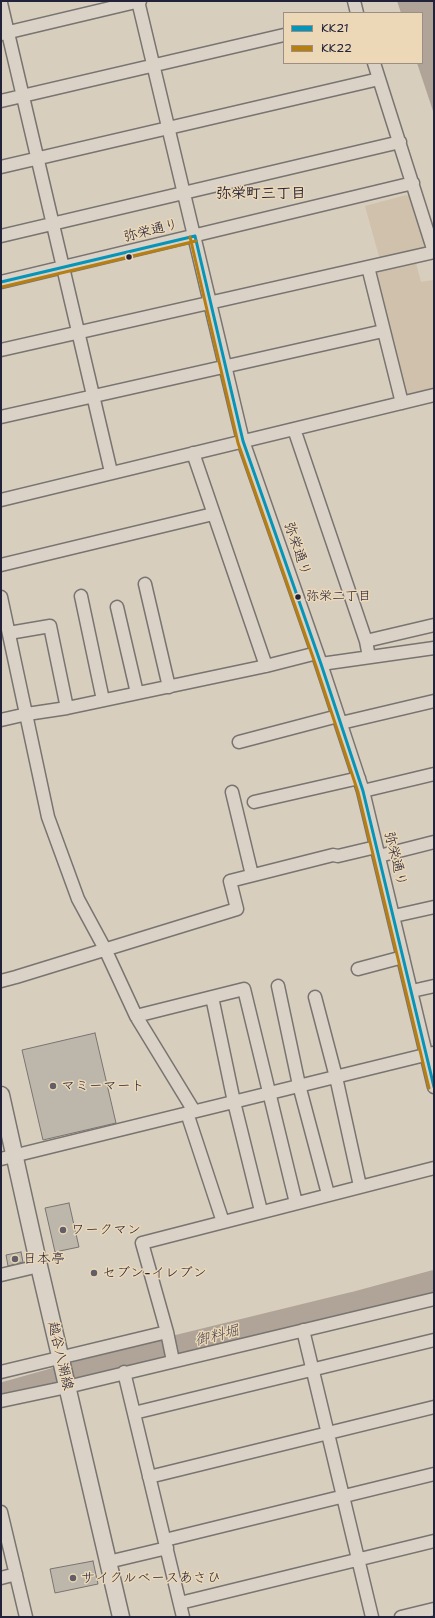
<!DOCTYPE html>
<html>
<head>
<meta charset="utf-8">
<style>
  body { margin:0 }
  #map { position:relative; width:435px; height:1618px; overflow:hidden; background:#d8cebd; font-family:"Shantell Sans",sans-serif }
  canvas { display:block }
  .frame { position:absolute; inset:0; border:2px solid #22223b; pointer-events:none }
  .legend { position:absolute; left:283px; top:12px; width:140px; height:52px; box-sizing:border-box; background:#ecd8b6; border:1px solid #9b8f85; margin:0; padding:5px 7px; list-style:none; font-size:12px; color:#22223b }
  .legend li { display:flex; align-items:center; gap:8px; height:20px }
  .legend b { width:20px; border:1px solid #9b8f85 }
</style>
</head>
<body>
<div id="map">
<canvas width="435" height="1618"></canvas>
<div class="frame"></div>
<ul class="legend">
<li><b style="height:5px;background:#0595b8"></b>KK21</li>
<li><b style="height:5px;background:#b77e12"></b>KK22</li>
</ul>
</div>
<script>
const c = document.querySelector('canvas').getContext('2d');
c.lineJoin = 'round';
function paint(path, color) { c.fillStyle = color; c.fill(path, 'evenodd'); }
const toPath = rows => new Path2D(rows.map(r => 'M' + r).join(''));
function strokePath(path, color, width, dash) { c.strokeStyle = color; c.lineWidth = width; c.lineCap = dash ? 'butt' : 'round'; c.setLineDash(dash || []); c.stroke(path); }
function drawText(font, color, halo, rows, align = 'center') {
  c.font = font + ' "Shantell Sans","Klee One",sans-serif'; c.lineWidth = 3; c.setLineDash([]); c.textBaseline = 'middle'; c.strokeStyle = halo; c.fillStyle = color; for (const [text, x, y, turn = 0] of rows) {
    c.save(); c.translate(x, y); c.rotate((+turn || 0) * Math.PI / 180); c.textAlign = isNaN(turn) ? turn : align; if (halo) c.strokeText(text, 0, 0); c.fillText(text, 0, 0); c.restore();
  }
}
paint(toPath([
  [406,195,412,197,427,245,424,249,380,260,365,206],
  [416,263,421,282,434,280,434,390,410,396,404,391,377,272]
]), '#cfc1ac');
paint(toPath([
  [397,1,434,1,434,114,417,63,422,63,422,13,401,13]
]), '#afa497');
strokePath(toPath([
  [1,1394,132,1357,353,1303,434,1281]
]), '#afa497', 22);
const building = toPath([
  [95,1033,116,1123,43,1140,22,1050,95,1033],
  [69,1203,79,1247,55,1252,45,1208,69,1203],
  [21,1252,23,1262,8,1266,6,1255,21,1252],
  [93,1561,98,1584,55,1593,50,1569,93,1561]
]);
paint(building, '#bdb6aa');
strokePath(building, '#787471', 1);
const minor = toPath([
  [138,1,243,441,321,664,363,791,434,1087],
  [354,1,357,13],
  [1,3,111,472],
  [1,34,140,1],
  [1,101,284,35],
  [1,167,379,79],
  [1,236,400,142],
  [368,267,402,403],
  [1,282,413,183],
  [1,350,434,252,374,63],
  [1,417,383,331],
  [294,429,366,641,369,657],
  [193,453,266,666],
  [1,500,434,395],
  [1,565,213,514],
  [145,584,169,687],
  [81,596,103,700],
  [1,597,48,817,78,899,105,949,136,1016,194,1111],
  [117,607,137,693],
  [366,641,434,625],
  [321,664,434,648],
  [67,708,266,666,317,653],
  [1,720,27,714,67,708,50,626,9,633],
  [341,723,434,701],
  [239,742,338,716],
  [363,791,434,774],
  [232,792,252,875],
  [254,802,359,778],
  [379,856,434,842],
  [394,916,434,907],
  [358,969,403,957],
  [1,981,16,977,237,909,230,881,333,855,338,856,376,847],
  [278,986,299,1085,328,1194],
  [412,991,434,986],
  [212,997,234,1102,261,1211],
  [315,997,336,1077,360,1186],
  [136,1016,244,989,296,1203],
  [187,1113,223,1222],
  [1,1159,433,1053],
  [1,1275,39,1266],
  [303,1330,372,1617],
  [173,1361,167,1332,142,1243,434,1168],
  [1,1372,167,1332],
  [124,1372,183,1617],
  [1,1401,67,1387,434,1299],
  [134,1413,434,1340],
  [149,1477,434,1407],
  [1,1512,26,1617],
  [165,1540,434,1474],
  [108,1562,167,1548],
  [1,1578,16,1574],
  [180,1603,434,1541],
  [401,1617,434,1609]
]);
const major = toPath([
  [1,1095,39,1266,121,1617]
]);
strokePath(minor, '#787471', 15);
strokePath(major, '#787471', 19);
strokePath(minor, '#dad2c6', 12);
strokePath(major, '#dad2c6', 16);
strokePath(toPath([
  [195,236,243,441,321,664,363,791,434,1087],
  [1,282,195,236]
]), '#0595b8', 3);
strokePath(toPath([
  [190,237,238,443,316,666,358,792,429,1088],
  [2,287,196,241]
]), '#b77e12', 3);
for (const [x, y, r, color] of [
  [129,257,3.5,"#22223b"],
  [298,597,3.5,"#22223b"],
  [53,1086,4,"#625e68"],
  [63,1230,4,"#625e68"],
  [15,1259,4,"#625e68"],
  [94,1273,4,"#625e68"],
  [73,1578,4,"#625e68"]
]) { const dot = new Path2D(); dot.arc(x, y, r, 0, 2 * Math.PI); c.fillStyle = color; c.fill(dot); strokePath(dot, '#ecd8b6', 1.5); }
drawText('13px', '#22223b', '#ecd8b6', [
  ["弥栄二丁目",306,597]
], 'left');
drawText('14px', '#22223b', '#ecd8b6', [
  ["弥栄通り",151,231,-14],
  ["弥栄通り",297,549,71],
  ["弥栄通り",395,859,76],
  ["越谷八潮線",60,1356,77]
]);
drawText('14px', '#22223b', '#ecd8b6', [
  ["マミーマート",61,1086],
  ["ワークマン",71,1230],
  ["日本亭",23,1259],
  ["セブン-イレブン",102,1273],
  ["サイクルベースあさひ",81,1578]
], 'left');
drawText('bold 15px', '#22223b', '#ecd8b6', [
  ["弥栄町三丁目",261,194]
]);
drawText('italic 15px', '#474452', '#ecd8b6', [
  ["御料堀",217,1336,-14]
]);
</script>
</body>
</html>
